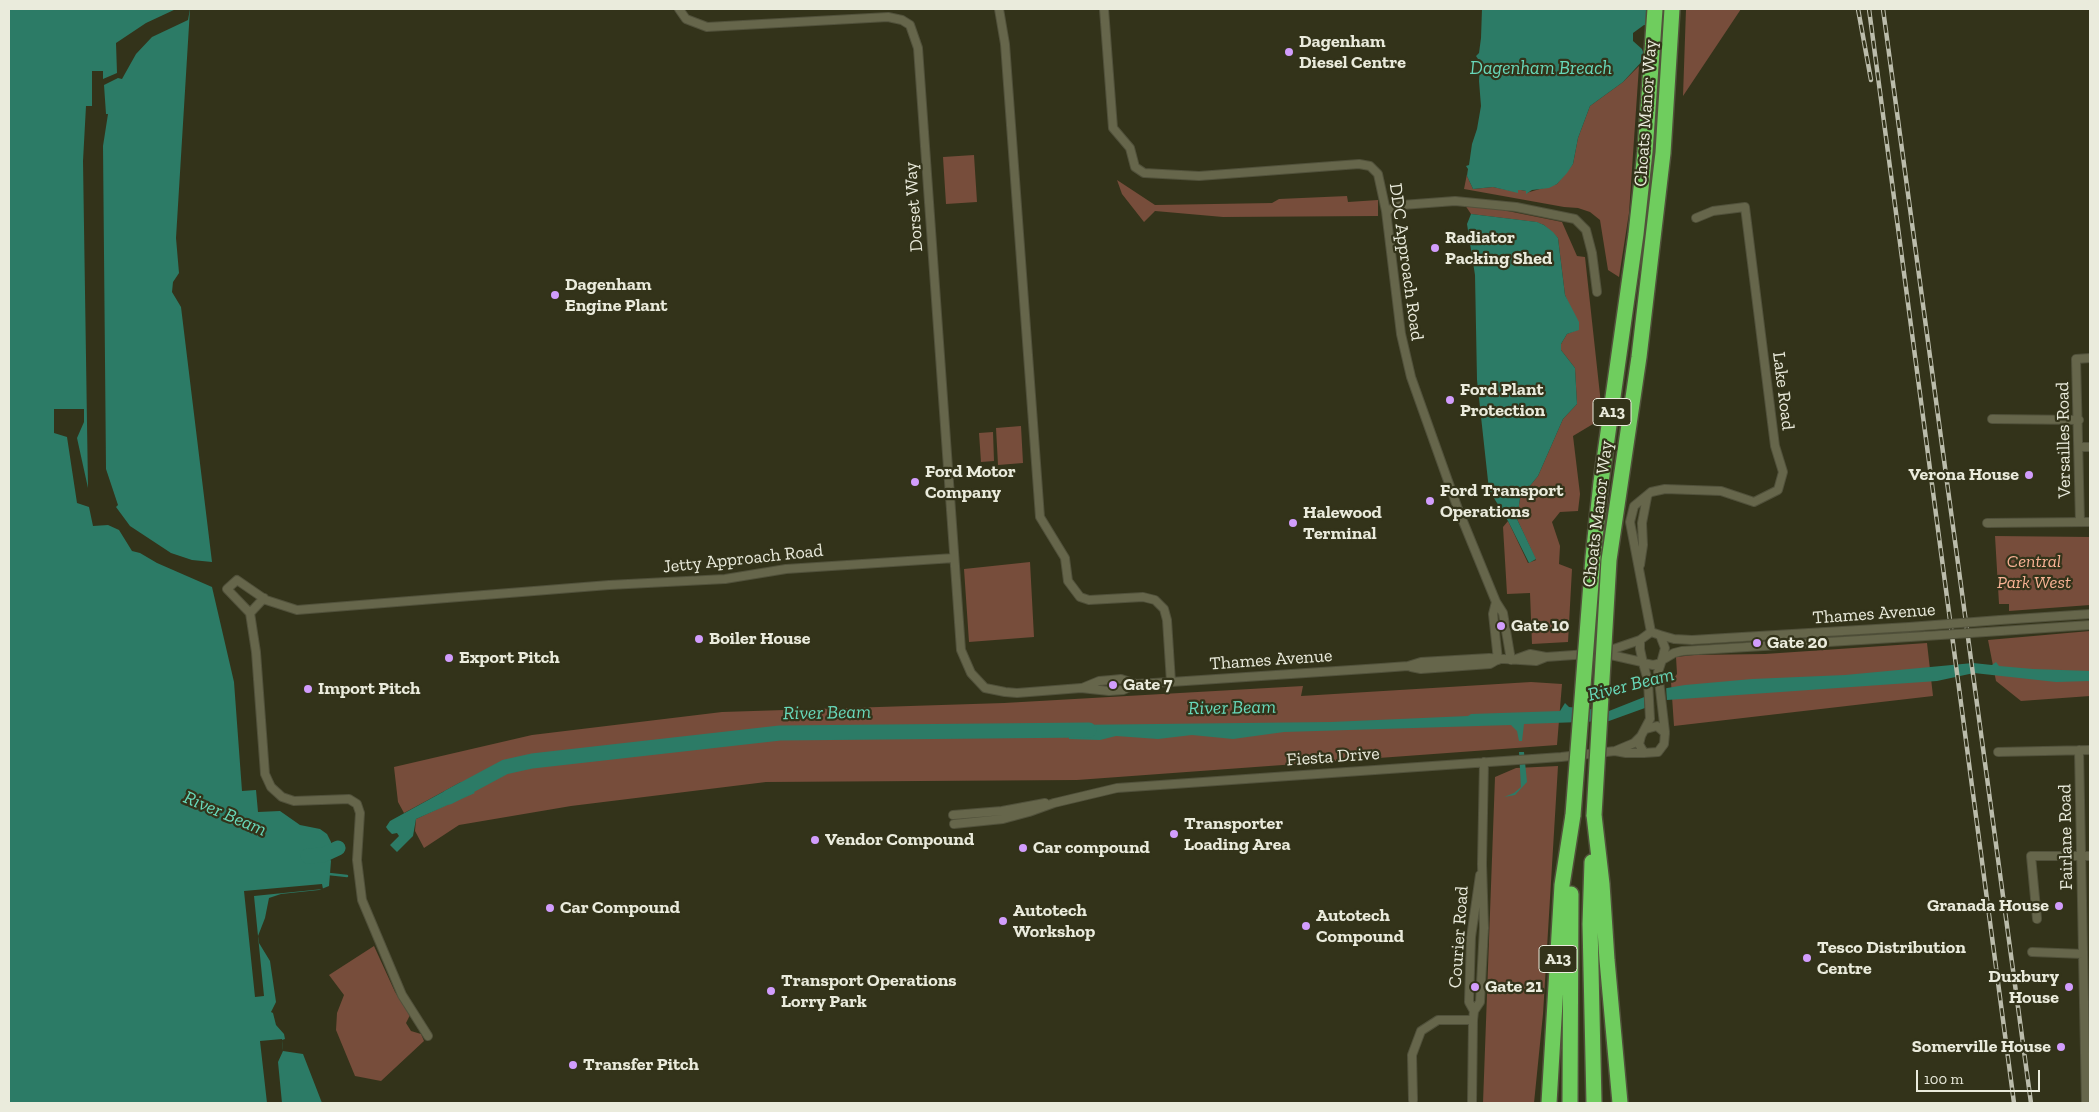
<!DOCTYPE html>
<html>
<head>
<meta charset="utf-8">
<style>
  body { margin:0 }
  #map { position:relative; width:2099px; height:1112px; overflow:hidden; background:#33331a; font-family:"Zilla Slab",serif }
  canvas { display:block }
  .frame { position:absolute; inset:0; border:10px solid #eaebdc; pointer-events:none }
  .scale { position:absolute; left:1916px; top:1070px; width:124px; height:22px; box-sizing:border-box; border:2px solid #eaebdc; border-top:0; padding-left:6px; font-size:15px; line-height:18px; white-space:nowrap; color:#eaebdc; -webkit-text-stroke:4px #33331a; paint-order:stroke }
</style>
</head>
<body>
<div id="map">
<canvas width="2099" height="1112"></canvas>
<div class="frame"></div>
<div class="scale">100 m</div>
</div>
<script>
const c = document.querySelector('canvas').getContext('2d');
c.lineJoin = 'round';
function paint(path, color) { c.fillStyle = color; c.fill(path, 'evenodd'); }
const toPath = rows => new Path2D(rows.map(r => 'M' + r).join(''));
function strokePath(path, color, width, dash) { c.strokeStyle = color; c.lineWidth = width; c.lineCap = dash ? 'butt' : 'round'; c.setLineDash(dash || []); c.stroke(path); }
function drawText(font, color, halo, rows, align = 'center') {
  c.font = font + ' "Zilla Slab",serif'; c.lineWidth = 4.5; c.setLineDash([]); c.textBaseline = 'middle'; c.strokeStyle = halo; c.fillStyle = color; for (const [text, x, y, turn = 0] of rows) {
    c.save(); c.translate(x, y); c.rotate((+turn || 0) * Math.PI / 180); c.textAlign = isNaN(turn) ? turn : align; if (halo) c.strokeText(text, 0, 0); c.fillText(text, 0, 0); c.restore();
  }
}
paint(toPath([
  [1686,9,1741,9,1683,96],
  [1639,66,1629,213,1619,277,1608,270,1600,220,1590,212,1578,208,1564,207,1464,189,1468,169,1467,176,1473,189,1493,187,1517,192,1518,190,1521,190,1526,191,1526,193,1557,184,1573,164,1578,138,1590,106,1623,82],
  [974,155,977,202,946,204,943,157],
  [1117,180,1155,205,1272,203,1279,199,1347,196,1348,202,1378,200,1378,216,1223,217,1155,211,1144,222,1122,194],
  [1463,202,1562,222,1577,256,1585,257,1601,404,1593,424,1573,436,1580,494,1578,511,1560,512,1552,522,1560,546,1559,564,1572,569,1568,642,1532,644,1530,593,1507,594,1503,527,1508,521,1528,563,1536,560,1517,519,1520,498,1538,476,1563,419,1577,404,1575,368,1561,350,1561,344,1567,334,1579,329,1565,295,1558,238,1544,225,1536,222,1471,214],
  [1021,426,1023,463,998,465,996,428],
  [993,432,994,461,981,462,979,433],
  [1995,536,2090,537,2090,605,2009,611,2009,604,1999,604],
  [1030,562,1034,637,969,642,964,569],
  [2090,631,2090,696,2021,701,1996,681,1988,640],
  [1927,643,1933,696,1674,726,1671,682,1677,674,1676,657,1694,655,1765,654],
  [1531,682,1562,684,1557,745,1077,780,766,782,571,806,459,825,424,848,415,831,416,819,474,792,461,782,404,813,398,802,394,767,532,735,722,712,1004,703,1303,686,1301,696],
  [1558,766,1543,1014,1534,1103,1483,1103,1495,777,1516,768],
  [374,946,395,992,410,1015,406,1023,411,1031,421,1034,424,1041,381,1081,355,1076,336,1030,337,1013,344,995,329,975]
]), '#774d3b');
paint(toPath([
  [9,9,190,9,176,238,179,273,173,282,172,292,181,307,212,562,212,587,234,682,242,791,256,790,258,812,280,811,300,825,320,829,327,834,331,842,331,846,326,848,331,861,329,886,319,890,281,894,269,898,265,918,258,936,259,943,270,961,276,1002,271,1012,273,1013,276,1025,284,1034,285,1039,282,1040,283,1051,303,1054,322,1103,9,1103],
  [1482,9,1681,9,1670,24,1660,27,1644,25,1633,33,1633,41,1642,49,1645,58,1623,82,1590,106,1578,138,1573,164,1567,173,1557,184,1549,188,1532,190,1526,194,1526,191,1521,190,1518,190,1518,193,1493,187,1473,189,1467,176,1468,169,1466,166,1469,165,1472,144,1477,129,1481,106,1479,81,1480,62,1476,56,1479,53,1481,38],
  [1471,214,1537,222,1544,225,1553,232,1558,238,1565,295,1579,322,1579,330,1567,334,1561,344,1561,350,1575,368,1577,404,1563,419,1538,476,1520,498,1517,519,1536,559,1529,563,1508,521,1489,490,1477,380,1475,275,1467,224],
  [1996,662,1999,666,2033,669,2090,671,2090,681,2056,682,1974,673,1937,681,1667,700,1609,721,1524,724,1522,741,1519,741,1517,731,1511,725,1284,732,1233,739,1192,735,1158,739,1116,736,1100,740,1069,739,1069,725,1331,722,1468,716,1471,714,1560,711,1565,703,1569,707,1609,711,1667,688,1685,685,1752,679,1845,675,1973,663,1992,665],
  [1519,752,1524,752,1527,782,1515,795,1504,797,1514,793,1521,787],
  [461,782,475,793,416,819,413,836,397,852,390,845,399,836,397,833,392,834,388,830,386,827,390,821]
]), '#2c7b66');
paint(toPath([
  [176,9,190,9,188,20,152,37,136,54,122,79,118,78,104,85,106,114,108,114,103,146,106,469,118,505,116,507,130,526,171,553,192,560,212,562,212,587,157,563,140,553,132,551,119,530,108,525,93,526,89,507,77,503,67,437,54,433,54,409,84,409,84,422,77,438,88,488,83,161,86,106,92,106,92,71,103,71,103,79,117,73,116,43,146,23],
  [1666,686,1667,702,1645,712,1644,696],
  [322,884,323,889,254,896,264,996,255,997,244,891],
  [282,1039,283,1051,278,1062,282,1103,267,1103,260,1041]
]), '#33331a');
strokePath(toPath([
  [329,874,347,876]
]), '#2c7b66', 2.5);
strokePath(toPath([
  [449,797,505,767,532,761,780,733,1089,730],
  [308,856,323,855,338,848]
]), '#2c7b66', 15);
const street = toPath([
  [679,9,686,19,707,27,888,17,902,20,910,25,918,48,961,650,971,673,985,688,1005,692,1017,693,1081,688,1109,691,1123,690,1136,684],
  [999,9,1005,44,1040,517,1065,558,1068,581,1080,597,1089,600,1143,597,1155,600,1164,609,1167,620,1171,682],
  [1104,9,1113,128,1130,148,1135,167,1144,173,1199,176,1359,164,1370,166,1378,174,1386,211,1401,334,1411,377,1458,509,1496,602,1503,613,1511,660],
  [1386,211,1402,205,1455,201,1516,207,1575,219,1586,230,1592,253,1597,292],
  [1992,419,2079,420],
  [2079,447,2090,447],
  [2080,522,2076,359,2090,358],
  [1987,523,2090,522],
  [1640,565,1643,545,1642,523,1647,497],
  [264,598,250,613,256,652,265,774,271,787,282,797,294,801,349,799,357,804,360,813,357,860,362,900,402,995,428,1036],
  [1496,602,1493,614,1498,660],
  [250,613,227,589,237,580,266,600,297,610,609,585,725,579,786,569,954,558],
  [2000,620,2090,614],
  [2001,631,2090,625],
  [1651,632,1630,522,1634,506,1651,492,1665,489,1721,491,1754,502,1778,490,1783,472,1775,446,1745,207,1713,211,1696,218],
  [1651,632,1660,635,1665,648,1661,663,1653,665,1643,663,1640,649,1640,640,1651,632],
  [1660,635,1674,639,1692,640,1909,627],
  [1602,653,1642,662],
  [1516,659,1530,654,1546,657],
  [1664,659,1674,653,1682,651,1910,637],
  [1643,663,1648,681,1650,719,1641,736,1639,744,1644,753,1658,752,1664,744,1665,733,1657,726,1646,729],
  [1661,663,1658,672,1665,732],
  [1411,667,1421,669,1490,664,1497,660],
  [1082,688,1099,681,1111,680,1121,679,1136,684,1171,682,1381,668,1408,666,1421,662,1489,658,1536,661,1546,657,1602,653,1640,640],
  [2079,750,2086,1103],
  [1615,751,1626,753,1644,753],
  [1998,752,2090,750],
  [953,815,1002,811,1045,803],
  [954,824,1003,819,1029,812,1054,803,1117,788,1561,757,1615,751,1634,743,1641,736],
  [2037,919,2031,856,2090,856],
  [2032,952,2083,954],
  [1474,1011,1469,1002,1471,937,1480,875],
  [1413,1100,1412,1055,1421,1031,1438,1020,1473,1020],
  [1472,1103,1473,1020,1474,1011,1480,1002,1484,928,1482,864,1484,762]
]);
const highway = toPath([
  [1594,815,1602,884,1607,960,1620,1103],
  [1592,862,1590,924,1594,1103],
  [1549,1103,1562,885,1573,815],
  [1570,1103,1571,894]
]);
strokePath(street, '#51513b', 10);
strokePath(highway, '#51513b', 18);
strokePath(street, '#66664b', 8);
strokePath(highway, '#6fcd5e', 15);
const rail = toPath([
  [1858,9,1871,80],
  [1869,9,2014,1103],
  [1883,9,2031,1103]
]);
strokePath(rail, '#bbbcab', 4.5);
strokePath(rail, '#33331a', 2.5, [8]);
const streetBridge = toPath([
  [1909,627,2000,620],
  [1910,637,2001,631]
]);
const highwayBridge = toPath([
  [1573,815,1593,557,1601,482,1636,234,1645,152,1655,9],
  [1594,815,1609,560,1639,357,1663,153,1672,9]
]);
strokePath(streetBridge, '#51513b', 10, []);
strokePath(highwayBridge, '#51513b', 18, []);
strokePath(streetBridge, '#66664b', 8);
strokePath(highwayBridge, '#6fcd5e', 15);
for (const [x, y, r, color] of [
  [1289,52,5,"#d29dfd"],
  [1435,248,5,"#d29dfd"],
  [555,295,5,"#d29dfd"],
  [1450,400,5,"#d29dfd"],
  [2029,475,5,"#d29dfd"],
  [915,482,5,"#d29dfd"],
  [1430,501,5,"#d29dfd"],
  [1293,523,5,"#d29dfd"],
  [1501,626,5,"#d29dfd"],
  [699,639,5,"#d29dfd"],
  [1757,643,5,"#d29dfd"],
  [449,658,5,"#d29dfd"],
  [1113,685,5,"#d29dfd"],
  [308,689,5,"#d29dfd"],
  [1174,834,5,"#d29dfd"],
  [815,840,5,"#d29dfd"],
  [1023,848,5,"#d29dfd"],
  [2059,906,5,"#d29dfd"],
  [550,908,5,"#d29dfd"],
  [1003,921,5,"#d29dfd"],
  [1306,926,5,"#d29dfd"],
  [1807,958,5,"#d29dfd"],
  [1475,987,5,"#d29dfd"],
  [2069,987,5,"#d29dfd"],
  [771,991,5,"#d29dfd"],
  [2061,1047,5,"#d29dfd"],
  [573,1065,5,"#d29dfd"]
]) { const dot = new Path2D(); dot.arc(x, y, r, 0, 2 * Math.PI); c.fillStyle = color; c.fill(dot); strokePath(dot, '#33331a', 2); }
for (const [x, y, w] of [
  [1612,412,38],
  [1558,959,38]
]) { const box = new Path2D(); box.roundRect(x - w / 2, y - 13.5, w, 27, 4); c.fillStyle = '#33331a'; c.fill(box); strokePath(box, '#eaebdc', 1); }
drawText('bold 16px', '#eaebdc', null, [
  ["A13",1612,412],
  ["A13",1558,959]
]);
drawText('bold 18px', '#eaebdc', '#33331a', [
  ["Dagenham",1299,42],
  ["Diesel Centre",1299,63],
  ["Radiator",1445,238],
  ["Packing Shed",1445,259],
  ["Dagenham",565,285],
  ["Engine Plant",565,306],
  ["Ford Plant",1460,390],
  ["Protection",1460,411],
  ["Ford Motor",925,472],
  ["Company",925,493],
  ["Verona House",2019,475,"right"],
  ["Ford Transport",1440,491],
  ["Operations",1440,512],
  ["Halewood",1303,513],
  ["Terminal",1303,534],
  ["Gate 10",1511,626],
  ["Boiler House",709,639],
  ["Gate 20",1767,643],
  ["Export Pitch",459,658],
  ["Gate 7",1123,685],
  ["Import Pitch",318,689],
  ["Transporter",1184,824],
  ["Loading Area",1184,845],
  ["Vendor Compound",825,840],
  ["Car compound",1033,848],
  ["Granada House",2049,906,"right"],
  ["Car Compound",560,908],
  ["Autotech",1013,911],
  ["Workshop",1013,932],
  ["Autotech",1316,916],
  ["Compound",1316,937],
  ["Tesco Distribution",1817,948],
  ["Centre",1817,969],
  ["Duxbury",2059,977,"right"],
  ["House",2059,998,"right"],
  ["Transport Operations",781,981],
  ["Lorry Park",781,1002],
  ["Gate 21",1485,987],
  ["Somerville House",2051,1047,"right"],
  ["Transfer Pitch",583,1065]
], 'left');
drawText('18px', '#eaebdc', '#33331a', [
  ["Choats Manor Way",1646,113,-86],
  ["Dorset Way",914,207,-94],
  ["DDC Approach Road",1406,262,82],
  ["Lake Road",1783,391,83],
  ["Versailles Road",2064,440,-91],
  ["Choats Manor Way",1598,514,-83],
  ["Jetty Approach Road",743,559,-6],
  ["Thames Avenue",1874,614,-4],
  ["Thames Avenue",1271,660,-4],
  ["Fiesta Drive",1333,757,-4],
  ["Fairlane Road",2066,837,-91],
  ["Courier Road",1459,937,-86]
]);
drawText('italic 18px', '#f7b294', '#33331a', [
  ["Central",2034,562],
  ["Park West",2034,583]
]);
drawText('italic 19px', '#68d9ba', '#33331a', [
  ["Dagenham Breach",1541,69],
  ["River Beam",1631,685,-14],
  ["River Beam",1232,708,-1],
  ["River Beam",827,713,-1],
  ["River Beam",225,814,23]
]);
</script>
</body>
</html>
